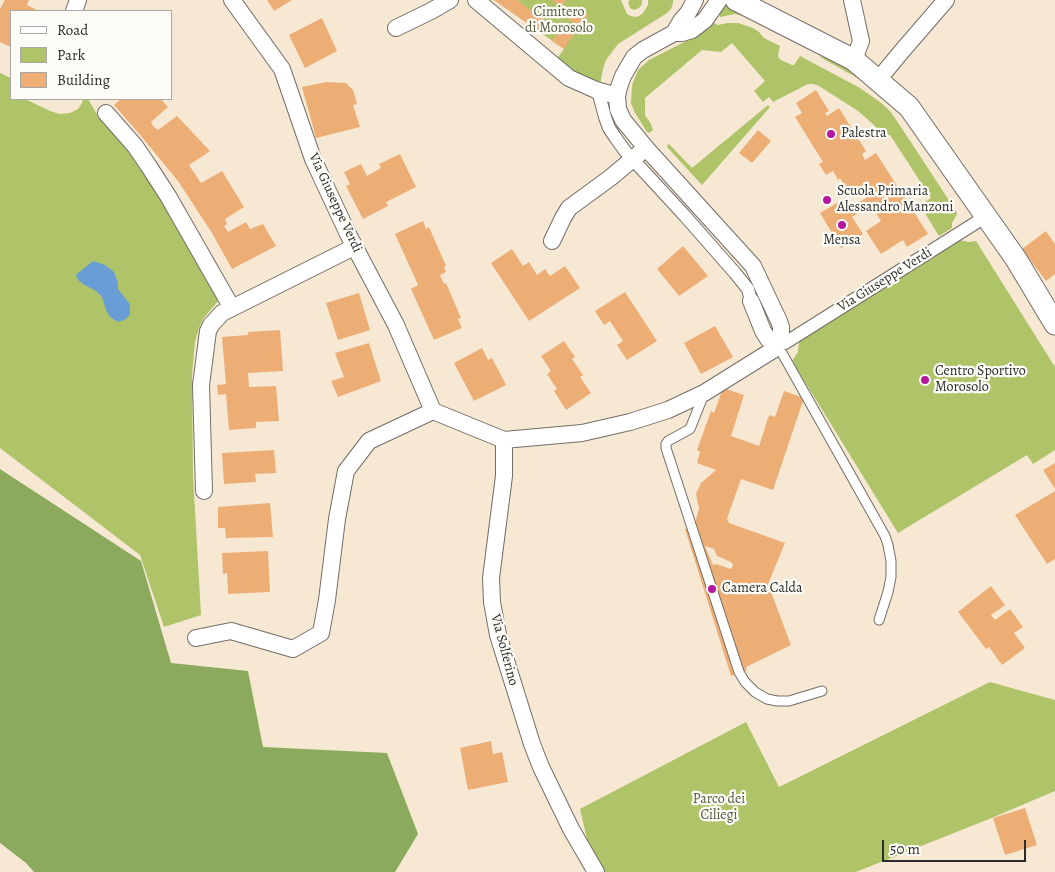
<!DOCTYPE html>
<html>
<head>
<meta charset="utf-8">
<style>
  body { margin:0 }
  #map { position:relative; width:1055px; height:872px; overflow:hidden; background:#f7e8d4; font-family:Alegreya,serif }
  canvas { display:block }
  .legend { position:absolute; left:10px; top:10px; width:162px; height:90px; box-sizing:border-box; background:#fdfcf7; border:1px solid #a9a8a5; margin:0; padding:6px 9px; list-style:none; font-size:15px; color:#2b2b2b }
  .legend li { display:flex; align-items:center; gap:10px; height:25px }
  .legend b { width:25px; border:1px solid #a9a8a5 }
  .scale { position:absolute; left:882px; top:840px; width:144px; height:22px; box-sizing:border-box; border:2px solid #2b2b2b; border-top:0; padding-left:6px; font-size:15px; line-height:18px; white-space:nowrap; color:#2b2b2b; -webkit-text-stroke:4px #fdfcf7; paint-order:stroke }
</style>
</head>
<body>
<div id="map">
<canvas width="1055" height="872"></canvas>
<ul class="legend">
<li><b style="height:6px;background:#fff"></b>Road</li>
<li><b style="height:14px;background:#afc469"></b>Park</li>
<li><b style="height:14px;background:#edae76"></b>Building</li>
</ul>
<div class="scale">50 m</div>
</div>
<script>
const c = document.querySelector('canvas').getContext('2d');
c.lineJoin = 'round';
function paint(path, color) { c.fillStyle = color; c.fill(path, 'evenodd'); }
const toPath = rows => new Path2D(rows.map(r => 'M' + r).join(''));
function strokePath(path, color, width, dash) { c.strokeStyle = color; c.lineWidth = width; c.lineCap = dash ? 'butt' : 'round'; c.setLineDash(dash || []); c.stroke(path); }
function drawText(font, color, halo, rows, align = 'center') {
  c.font = font + ' Alegreya,serif'; c.lineWidth = 4.5; c.setLineDash([]); c.textBaseline = 'middle'; c.strokeStyle = halo; c.fillStyle = color; for (const [text, x, y, turn = 0] of rows) {
    c.save(); c.translate(x, y); c.rotate((+turn || 0) * Math.PI / 180); c.textAlign = isNaN(turn) ? turn : align; if (halo) c.strokeText(text, 0, 0); c.fillText(text, 0, 0); c.restore();
  }
}
paint(toPath([
  [494,0,621,0,627,14,630,16,636,17,639,16,643,13,648,5,648,0,673,0,673,3,671,9,667,13,618,44,606,60,603,69,600,85,588,82,556,60,564,49],
  [630,0,642,0,642,4,639,8,634,10,630,8,628,2],
  [727,4,748,17,735,14,720,17,719,13,724,6],
  [712,22,718,25,727,23,738,23,753,28,759,32,764,38,780,46,778,54,779,58,781,60,792,65,794,65,800,56,860,88,880,102,890,111,899,124,956,211,957,214,952,223,952,228,939,236,920,205,931,198,890,135,884,138,874,125,858,111,819,86,813,84,808,84,773,102,769,97,763,102,754,91,765,81,732,43,721,52,702,50,645,98,645,115,651,124,653,130,649,133,647,132,635,113,631,103,632,85,638,70,649,60,690,39],
  [818,56,840,62,865,76,861,80],
  [0,73,11,78,11,99,25,99,50,111,60,114,70,113,78,109,82,103,83,99,88,99,98,116,132,156,152,183,219,300,203,319,199,328,195,342,192,375,193,475,201,615,164,627,140,555,0,448],
  [768,105,770,107,702,185,667,147,668,143,692,168],
  [959,240,969,242,976,241,1055,367,1055,450,1033,464,1027,455,898,533,792,361,798,352,799,342],
  [990,682,1055,700,1055,791,989,819,856,872,601,872,591,856,580,809,746,722,779,787]
]), '#afc469');
paint(toPath([
  [0,469,141,561,171,663,248,671,263,747,387,753,418,834,395,872,34,872,26,863,0,843]
]), '#8baa5d');
paint(toPath([
  [93,261,105,265,114,272,118,283,118,289,129,303,130,306,130,314,126,319,118,322,110,317,106,310,102,297,96,291,83,284,78,280,76,275,77,274]
]), '#699dd5');
paint(toPath([
  [5,0,29,0,27,5,39,11,11,11,11,47,0,42,0,9],
  [267,0,292,0,274,11],
  [494,0,517,0,551,25,544,35],
  [552,0,566,0,561,7],
  [577,6,588,15,579,27,568,19],
  [322,18,337,51,305,68,289,35],
  [566,23,577,30,564,49,552,41],
  [327,82,346,83,353,90,357,104,353,105,360,127,316,138,302,87],
  [816,90,829,111,825,113,827,116,839,108,866,151,862,154,865,160,876,153,928,234,907,247,903,240,881,254,866,231,881,221,871,205,852,217,863,234,841,248,820,213,842,200,848,209,866,198,862,191,852,197,840,178,838,180,833,171,826,175,819,164,823,162,795,117,802,113,796,103],
  [121,99,161,99,168,107,151,122,153,126,158,130,177,116,210,151,189,165,201,183,222,171,244,207,225,219,227,224,224,226,228,232,246,222,250,229,263,224,276,246,232,269,212,233,178,181,141,136,114,105],
  [758,130,771,141,752,163,739,153],
  [400,154,416,187,386,202,388,206,363,219,346,186,350,184,344,172,361,164,367,176,381,168,379,164],
  [423,221,426,229,429,227,446,266,444,267,446,272,440,275,444,284,446,283,461,318,458,319,462,328,434,340,411,289,418,285,395,234],
  [1046,231,1055,244,1055,274,1046,281,1022,249],
  [683,246,708,276,679,296,657,269],
  [512,249,523,266,529,262,537,275,545,269,550,276,565,266,580,288,529,321,491,263],
  [625,292,657,341,627,360,617,345,623,341,610,321,604,325,595,311],
  [359,293,370,330,338,340,326,303],
  [715,326,733,357,701,374,684,343],
  [280,330,283,371,248,373,249,387,276,386,279,421,256,422,256,428,229,430,226,394,218,395,217,385,226,384,222,337,248,335,248,332],
  [564,341,575,357,572,359,583,375,580,377,591,393,566,410,554,391,557,389,547,374,551,371,541,356],
  [369,343,381,381,338,397,331,381,344,377,335,353],
  [482,348,488,360,492,358,506,385,474,401,454,363],
  [723,388,744,395,731,436,759,446,769,415,775,417,784,391,804,398,773,490,741,479,727,519,729,523,785,543,768,584,791,645,746,667,747,670,731,676,685,529,696,526,695,523,699,509,696,494,701,483,716,470,697,463,700,452,697,450,711,411,714,413],
  [705,546,714,549,717,556,731,562,733,565,731,569,716,564,713,565],
  [274,450,276,473,255,474,256,482,224,484,222,453],
  [1055,463,1055,489,1043,470],
  [1055,491,1055,559,1047,564,1015,515],
  [270,503,273,537,226,538,225,528,218,528,218,507],
  [268,551,270,592,228,594,227,573,223,574,222,553],
  [991,586,1005,605,991,615,995,620,1010,609,1023,627,1014,633,1025,648,1002,665,989,647,986,649,958,612],
  [491,741,493,754,502,752,508,782,468,790,460,748],
  [1025,808,1037,845,1005,855,993,818]
]), '#edae76');
const service = toPath([
  [782,353,885,536,888,545,891,561,891,577,888,592,879,620],
  [704,394,690,429,668,441,666,444,666,448,739,672,745,682,755,692,767,699,777,701,789,701,822,691]
]);
const pedestrian = toPath([
  [598,91,605,117,609,128,615,137,625,151,685,216,735,273,748,289,751,301],
  [785,343,985,217]
]);
const minor = toPath([
  [232,0,282,69,313,159,349,236,396,325,433,411,504,440,582,433,630,422,668,410,704,393,773,350],
  [476,0,569,78,596,90,617,96],
  [719,0,705,20,692,30,682,33,674,33,643,50,634,57,623,76,619,87,617,96,618,109,623,120,646,148,753,266,779,321,781,327,781,341],
  [852,0,861,41,854,60],
  [74,11,78,0],
  [396,28,431,11,450,0],
  [674,33,681,21,688,13,695,0],
  [878,80,902,51,946,0],
  [106,113,135,146,148,165,168,196,232,308],
  [552,241,563,218,569,208,610,178,646,148],
  [751,301,763,331,768,339,773,344],
  [504,440,504,476,491,578,492,602,498,635,532,744,541,767,571,829,596,872],
  [204,491,201,385,208,331,211,325,222,313,354,247],
  [196,638,231,631,293,649,321,633,327,600,337,519,346,471,369,441,433,411]
]);
const tertiary = toPath([
  [736,0,854,60,909,107,1016,259,1055,324]
]);
strokePath(service, '#726d66', 11);
strokePath(pedestrian, '#726d66', 14);
strokePath(minor, '#726d66', 18);
strokePath(tertiary, '#726d66', 23);
strokePath(service, '#fff', 9);
strokePath(pedestrian, '#fff', 12);
strokePath(minor, '#fff', 16);
strokePath(tertiary, '#fff', 21);
for (const [x, y, r, color] of [
  [831,134,5,"#b5179e"],
  [827,200,5,"#b5179e"],
  [842,225,5,"#b5179e"],
  [925,380,5,"#b5179e"],
  [712,589,5,"#b5179e"]
]) { const dot = new Path2D(); dot.arc(x, y, r, 0, 2 * Math.PI); c.fillStyle = color; c.fill(dot); strokePath(dot, '#fdfcf7', 2); }
drawText('14px', '#53593e', '#fdfcf7', [
  ["Cimitero",559,13],
  ["di Morosolo",559,29],
  ["Parco dei",719,800],
  ["Ciliegi",719,816]
]);
drawText('14px', '#2b2b2b', '#fdfcf7', [
  ["Palestra",841,134],
  ["Scuola Primaria",837,192],
  ["Alessandro Manzoni",837,208],
  ["Mensa",842,241,"center"],
  ["Centro Sportivo",935,372],
  ["Morosolo",935,388],
  ["Camera Calda",722,589]
], 'left');
drawText('14px', '#2b2b2b', '#fdfcf7', [
  ["Via Giuseppe Verdi",335,203,65],
  ["Via Giuseppe Verdi",885,280,-32],
  ["Via Solferino",504,650,75]
]);
</script>
</body>
</html>
